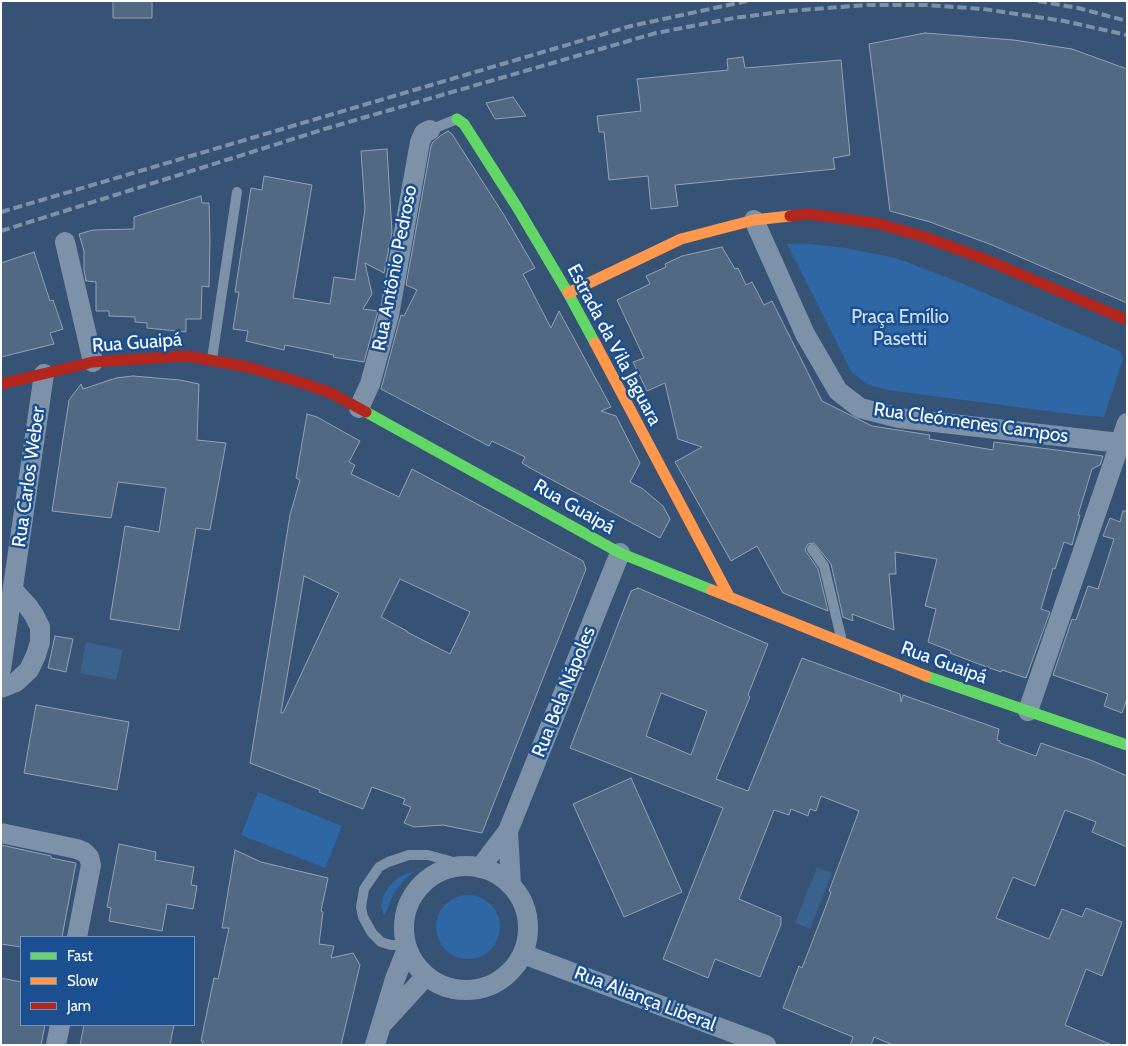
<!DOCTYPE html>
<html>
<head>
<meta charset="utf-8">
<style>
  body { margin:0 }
  #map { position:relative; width:1128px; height:1046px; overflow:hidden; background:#365274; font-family:Cabin,sans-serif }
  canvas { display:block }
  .frame { position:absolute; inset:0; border:2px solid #fff; pointer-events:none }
  .legend { position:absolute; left:20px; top:936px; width:175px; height:90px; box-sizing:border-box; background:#1b4f8f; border:1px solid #7695bc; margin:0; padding:6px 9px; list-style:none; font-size:15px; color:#fff }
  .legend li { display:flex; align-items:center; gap:10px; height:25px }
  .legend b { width:25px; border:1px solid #7695bc }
</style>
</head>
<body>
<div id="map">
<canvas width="1128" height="1046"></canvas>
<div class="frame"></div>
<ul class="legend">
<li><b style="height:6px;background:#63d668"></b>Fast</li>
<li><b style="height:6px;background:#ff974d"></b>Slow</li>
<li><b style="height:6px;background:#b3261e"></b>Jam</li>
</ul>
</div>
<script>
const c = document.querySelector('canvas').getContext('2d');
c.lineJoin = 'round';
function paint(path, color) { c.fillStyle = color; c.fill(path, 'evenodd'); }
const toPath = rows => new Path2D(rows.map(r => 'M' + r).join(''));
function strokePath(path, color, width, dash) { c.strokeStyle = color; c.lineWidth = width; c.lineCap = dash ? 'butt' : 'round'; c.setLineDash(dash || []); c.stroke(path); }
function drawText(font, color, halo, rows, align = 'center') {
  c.font = font + ' Cabin,sans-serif'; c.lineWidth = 5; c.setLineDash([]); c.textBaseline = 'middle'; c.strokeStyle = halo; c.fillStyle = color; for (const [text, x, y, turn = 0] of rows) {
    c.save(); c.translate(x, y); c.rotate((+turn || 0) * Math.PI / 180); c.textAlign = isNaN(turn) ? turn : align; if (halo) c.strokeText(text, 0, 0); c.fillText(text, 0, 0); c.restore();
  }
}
paint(toPath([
  [787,244,810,244,846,248,896,258,954,280,1120,351,1123,359,1104,417,1078,415,887,390,869,385,852,373],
  [258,792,342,826,325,868,241,835],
  [414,872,405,879,394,893,384,916,381,907,383,897,388,888,396,879,407,873],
  '436 927a32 32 0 1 1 64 0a32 32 0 1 1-64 0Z'
]), '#2f66a5');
paint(toPath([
  [86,642,123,650,116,680,80,673],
  [817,867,832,873,810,929,795,923]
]), '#3b618d');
const building = toPath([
  [113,1,152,1,152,18,113,18,113,1],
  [925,33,1014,40,1072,49,1127,69,1127,303,992,245,930,222,890,211,869,44,925,33],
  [743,57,745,68,841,60,850,155,833,158,835,169,675,185,678,206,651,209,648,176,609,180,604,132,599,132,597,116,641,111,637,79,728,70,727,59,743,57],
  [513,97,526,116,495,119,486,103,513,97],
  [448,131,452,134,504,215,535,268,523,274,551,328,559,311,611,407,601,411,616,416,640,463,630,482,643,489,663,506,670,519,660,538,530,468,522,463,525,457,492,441,489,446,381,389,401,315,404,316,417,290,406,285,431,146,433,142,440,136,448,131],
  [387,149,392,232,384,273,365,263,372,294,363,309,378,311,364,362,333,357,334,355,285,345,284,350,246,341,248,331,233,329,239,292,235,292,251,188,262,190,264,176,312,185,293,298,330,304,334,277,355,280,365,209,361,151,387,149],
  [201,196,202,203,209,203,210,240,209,287,202,286,201,319,186,319,186,332,147,328,147,323,135,322,135,317,109,316,109,311,96,311,96,282,86,281,84,270,84,251,79,234,93,230,134,229,134,217,201,196],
  [722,247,735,269,738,268,746,285,752,282,764,305,772,301,822,401,872,426,930,435,929,439,993,450,994,442,1103,456,1100,465,1092,469,1078,515,1080,515,1072,545,1064,542,1055,569,1053,568,1041,609,1050,612,1026,678,1002,670,1001,672,976,663,950,653,951,651,928,642,936,609,925,606,937,559,895,552,896,574,889,574,894,630,852,614,853,621,843,617,831,564,814,543,808,544,805,550,818,569,828,611,783,593,757,546,731,561,675,462,702,447,678,439,665,383,647,391,633,362,644,358,617,300,650,284,646,276,666,267,665,264,682,256,722,247],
  [34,252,50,301,53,300,63,329,50,333,54,344,1,357,1,263,34,252],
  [133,376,180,380,199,384,197,440,226,443,210,530,196,528,179,630,110,619,125,526,159,532,166,488,118,482,111,518,52,511,69,400,81,384,83,389,116,378,133,376],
  [307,414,317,417,360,441,349,462,355,465,351,474,399,497,412,469,583,561,586,569,482,833,443,825,414,827,404,823,411,807,403,804,405,799,372,787,363,809,319,792,320,790,250,763,290,515,300,480,296,478,307,414],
  [304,576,339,593,283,713,281,713,304,576],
  [400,579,470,612,450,654,407,632,407,631,381,617,400,579],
  [1123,511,1127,511,1127,699,1122,713,1104,706,1108,694,1053,675,1072,619,1076,620,1088,586,1098,589,1114,539,1103,536,1110,518,1120,522,1123,511],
  [638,588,768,644,748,695,750,697,716,779,748,791,802,658,900,694,901,702,903,695,999,729,997,740,1000,741,1000,743,1036,756,1041,743,1093,761,1127,776,1127,847,1092,832,1096,822,1065,810,1035,886,1013,877,996,918,1049,939,1062,909,1082,917,1086,908,1122,922,1102,976,1086,969,1065,1025,1112,1045,893,1045,874,1037,871,1045,850,1045,853,1037,783,1008,799,966,802,968,826,906,831,892,829,891,859,811,821,796,816,811,810,809,808,816,791,809,789,815,774,810,739,899,781,917,781,924,760,977,715,959,708,978,663,959,723,808,570,748,631,591,638,588],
  [661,693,707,711,691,755,646,736,661,693],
  [55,636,73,639,66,672,48,668,55,636],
  [36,705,129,722,117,790,24,773,36,705],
  [631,778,682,892,624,917,573,804,631,778],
  [119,844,156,852,155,860,194,867,191,885,197,886,193,909,167,904,162,931,109,921,111,908,107,907,119,844],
  [1,845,51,856,51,858,76,863,62,937,21,937,21,947,1,944,1,845],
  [235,850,261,862,328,878,321,911,323,912,319,944,334,946,331,958,353,953,360,965,341,1045,202,1045,203,1041,201,1041,214,978,218,979,229,928,222,928,235,850],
  [1,978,21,982,21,1025,45,1025,41,1045,1,1045,1,978],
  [84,1025,174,1025,170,1045,80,1045,84,1025]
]);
paint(building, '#526984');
strokePath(building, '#92a2b6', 1);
strokePath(toPath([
  [430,130,457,119],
  [212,359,237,192],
  [812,549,824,566,841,637],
  [406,945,391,945,381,942,372,933,363,917,361,907,364,889,379,867,388,862,409,855,428,855,471,867]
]), '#7d92a8', 10);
strokePath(toPath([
  [754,220,805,334,838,391,860,408,899,418,1120,443],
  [65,242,93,362],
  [359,408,370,384,389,315,420,142,424,133,430,130],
  [1,669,44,374],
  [1,688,16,682,29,670,36,655,40,642,40,627,34,615,27,605,13,590],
  [1028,711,1127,423],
  [508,831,511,885],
  [1,833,77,849,84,852,89,857,91,865,77,937],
  '404 928a62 62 0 1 1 124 0a62 62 0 1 1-124 0Z',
  [480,868,508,831,620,553],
  [523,954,766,1045],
  [384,1022,426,976],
  [56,1045,60,1025],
  [375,1045,395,979,407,949]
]), '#7d92a8', 20);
strokePath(toPath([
  [457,119,464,124,517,207,568,293,595,343],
  [366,412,620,553,712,590],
  [926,676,1127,745]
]), '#63d668', 11);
strokePath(toPath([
  [568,293,681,239,754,220,790,216],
  [595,343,729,596],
  [712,590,926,676]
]), '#ff974d', 11);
strokePath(toPath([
  [790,216,808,214,876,223,925,237,987,260,1127,320],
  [1,384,93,362,187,356,248,367,303,383,331,393,366,412]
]), '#b3261e', 11);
strokePath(toPath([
  [1038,1,1078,8,1127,21],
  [1,212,631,26,747,1],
  [1,231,328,128,656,33,734,18,788,11,867,5,926,5,983,9,1064,21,1127,35]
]), '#7e92a7', 4, [9, 4]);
drawText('19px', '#fff', '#1b4f8f', [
  ["Rua Antônio Pedroso",395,268,-79],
  ["Rua Guaipá",137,343,-4],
  ["Estrada da Vila Jaguara",614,345,62],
  ["Rua Cleómenes Campos",971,423,8],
  ["Rua Carlos Weber",29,477,-82],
  ["Rua Guaipá",574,507,30],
  ["Rua Guaipá",944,663,20],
  ["Rua Bela Nápoles",564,692,-68],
  ["Rua Aliança Liberal",645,999,21]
]);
drawText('19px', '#cfe3fa', '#1b4f8f', [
  ["Praça Emílio",900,317],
  ["Pasetti",900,339]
]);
</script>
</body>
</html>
